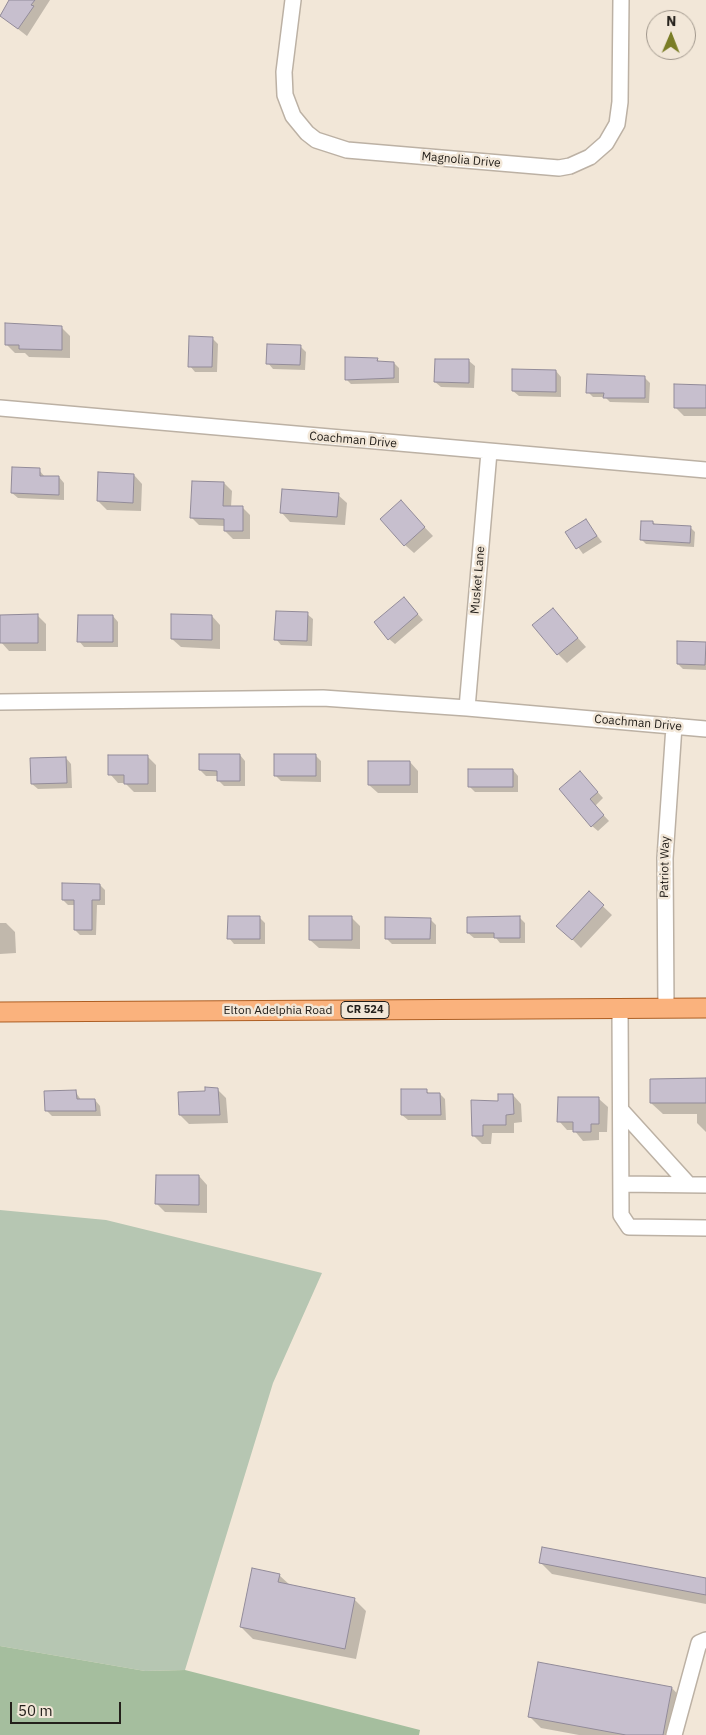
<!DOCTYPE html>
<html>
<head>
<meta charset="utf-8">
<style>
  body { margin:0 }
  #map { position:relative; width:706px; height:1735px; overflow:hidden; background:#f2e7d8; font-family:"IBM Plex Sans",sans-serif }
  canvas { display:block }
  .north { position:absolute; left:646px; top:10px; width:50px; height:50px; box-sizing:border-box; background:#f2e7d8; border:1px solid #a0978c; border-radius:50%; rotate:1deg; font-size:14px; font-weight:700; line-height:20px; text-align:center; color:#24201b }
  .north::after { content:''; display:block; margin:auto; width:18px; height:22px; background:#7a7d26; clip-path:polygon(50% 0,100% 100%,50% 72%,0 100%) }
  .scale { position:absolute; left:10px; top:1702px; width:111px; height:22px; box-sizing:border-box; border:2px solid #24201b; border-top:0; padding-left:6px; font-size:15px; line-height:18px; white-space:nowrap; color:#24201b; -webkit-text-stroke:4px #f2e7d8; paint-order:stroke }
</style>
</head>
<body>
<div id="map">
<canvas width="706" height="1735"></canvas>
<div class="north">N</div>
<div class="scale">50 m</div>
</div>
<script>
const c = document.querySelector('canvas').getContext('2d');
c.lineJoin = 'round';
function paint(path, color) { c.fillStyle = color; c.fill(path, 'evenodd'); }
const toPath = rows => new Path2D(rows.map(r => 'M' + r).join(''));
function strokePath(path, color, width, dash) { c.strokeStyle = color; c.lineWidth = width; c.lineCap = dash ? 'butt' : 'round'; c.setLineDash(dash || []); c.stroke(path); }
function drawText(font, color, halo, rows, align = 'center') {
  c.font = font + ' "IBM Plex Sans",sans-serif'; c.lineWidth = 5; c.setLineDash([]); c.textBaseline = 'middle'; c.strokeStyle = halo; c.fillStyle = color; for (const [text, x, y, turn = 0] of rows) {
    c.save(); c.translate(x, y); c.rotate((+turn || 0) * Math.PI / 180); c.textAlign = isNaN(turn) ? turn : align; if (halo) c.strokeText(text, 0, 0); c.fillText(text, 0, 0); c.restore();
  }
}
paint(toPath([
  [0,1210,106,1220,322,1273,273,1383,185,1670,145,1671,0,1646]
]), '#b6c6b2');
paint(toPath([
  [0,1646,145,1671,185,1670,420,1730,419,1735,0,1735]
]), '#a5be9e');
paint(toPath([
  [11,0,50,0,27,36,0,15],
  [62,328,70,336,70,358,29,357,25,353,15,353,6,344],
  [212,338,218,344,217,372,195,372,190,366],
  [300,346,306,352,305,370,273,369,268,363],
  [377,359,380,363,394,363,399,368,399,383,351,384,346,379],
  [469,361,475,366,474,388,441,387,435,382],
  [556,371,561,377,561,397,519,396,513,391],
  [645,378,650,383,649,403,610,402,605,397,593,397,588,392],
  [706,386,706,416,684,416,675,407],
  [39,470,45,477,59,477,64,483,64,500,18,498,12,493],
  [134,475,142,484,141,511,107,510,98,501],
  [224,483,232,491,231,507,242,507,250,515,250,539,233,539,225,531,225,526,199,525,191,517],
  [338,495,347,503,345,525,290,522,282,513],
  [409,511,433,536,414,553,405,545],
  [585,520,602,542,583,554,567,532],
  [653,522,656,525,690,527,695,532,694,547,646,544,642,540],
  [409,604,423,620,395,644,389,639],
  [553,610,586,647,567,663,558,654],
  [307,614,313,619,312,646,281,645,276,639],
  [38,616,46,624,46,651,9,651,1,642],
  [113,616,118,622,118,647,84,647,79,641],
  [212,616,220,625,220,649,181,647,172,639],
  [706,644,706,670,683,669,678,664],
  [240,755,245,761,245,786,224,786,218,780,218,776,206,776,200,770],
  [147,756,156,765,156,792,134,792,125,783,118,783,110,774],
  [316,756,321,761,321,782,281,781,276,776],
  [66,758,71,764,72,788,38,789,32,784],
  [410,762,418,771,418,793,378,793,369,785],
  [513,770,518,776,518,792,475,792,469,786],
  [585,778,603,798,595,806,609,821,598,831,592,826],
  [100,885,105,890,105,905,97,905,96,935,80,935,75,930,76,905,68,905,63,900],
  [589,893,612,915,581,948,567,934],
  [259,917,265,923,265,944,234,944,229,938],
  [351,917,360,926,360,949,319,948,310,940],
  [520,918,525,923,525,943,500,943,496,938,474,938,468,933],
  [430,919,436,925,436,944,392,944,386,938],
  [0,923,6,923,15,932,16,953,0,954],
  [706,1079,706,1132,697,1123,697,1114,663,1114,651,1103],
  [217,1089,226,1098,228,1123,189,1124,180,1115],
  [75,1091,81,1100,95,1100,100,1106,101,1116,52,1116,46,1110],
  [426,1091,430,1094,440,1094,445,1099,446,1120,408,1120,402,1115],
  [513,1095,521,1104,522,1122,514,1123,514,1133,492,1133,491,1144,482,1144,473,1135,499,1102],
  [599,1099,608,1107,607,1132,599,1132,599,1140,583,1141,574,1130,567,1130,559,1121],
  [199,1176,207,1185,207,1213,165,1212,156,1203],
  [540,1562,706,1579,706,1604,552,1574],
  [279,1575,291,1586,354,1599,366,1611,356,1659,253,1639,241,1627],
  [539,1663,672,1688,683,1700,677,1735,579,1735,541,1728,529,1716]
]), '#0003');
const building = toPath([
  [9,0,35,0,31,5,34,6,18,29,0,16,9,0],
  [5,323,62,326,62,350,19,349,19,345,5,345,5,323],
  [189,336,213,337,212,367,188,367,189,336],
  [267,344,301,345,300,365,266,364,267,344],
  [345,357,378,358,377,361,394,362,394,378,345,380,345,357],
  [435,359,469,359,469,383,434,382,435,359],
  [512,369,556,370,556,392,512,391,512,369],
  [587,374,645,376,645,398,603,398,604,393,586,393,587,374],
  [674,384,706,385,706,408,674,408,674,384],
  [12,467,40,468,40,476,59,476,59,495,11,493,12,467],
  [98,472,134,474,133,503,97,501,98,472],
  [192,481,224,482,223,506,243,506,243,531,224,531,224,519,190,518,192,481],
  [282,489,339,493,337,517,280,513,282,489],
  [401,500,425,527,404,546,380,519,401,500],
  [586,519,597,536,576,549,565,532,586,519],
  [641,521,653,521,653,524,691,526,690,543,640,540,641,521],
  [404,597,418,614,388,640,374,622,404,597],
  [553,608,578,638,557,655,532,625,553,608],
  [276,611,308,612,307,641,274,640,276,611],
  [38,614,38,643,0,643,0,615,38,614],
  [171,614,212,615,212,640,171,639,171,614],
  [78,615,113,615,113,642,77,642,78,615],
  [677,641,706,642,705,665,677,664,677,641],
  [199,754,240,754,240,781,217,781,217,771,199,770,199,754],
  [274,754,316,754,316,776,274,776,274,754],
  [108,755,148,755,148,784,124,784,124,775,108,775,108,755],
  [66,757,67,783,31,784,30,758,66,757],
  [368,761,410,761,410,785,368,785,368,761],
  [468,769,513,769,513,787,468,787,468,769],
  [580,771,598,792,590,799,604,815,591,827,559,789,580,771],
  [62,883,100,884,100,900,92,900,92,930,74,930,74,900,62,900,62,883],
  [589,891,604,905,572,940,556,926,589,891],
  [228,916,260,916,260,939,227,939,228,916],
  [309,916,352,916,352,940,309,940,309,916],
  [520,916,520,938,494,938,494,933,467,933,467,917,520,916],
  [385,917,431,918,430,939,385,939,385,917],
  [706,1078,706,1103,650,1103,650,1079,706,1078],
  [205,1087,218,1088,220,1115,179,1115,178,1092,205,1091,205,1087],
  [401,1089,427,1089,427,1093,440,1093,441,1115,401,1115,401,1089],
  [76,1090,77,1099,95,1099,96,1111,45,1111,44,1091,76,1090],
  [498,1094,513,1094,514,1114,506,1115,506,1125,483,1125,483,1136,472,1136,471,1100,498,1101,498,1094],
  [558,1097,599,1097,599,1124,591,1124,591,1132,573,1132,573,1122,557,1122,558,1097],
  [156,1175,199,1175,199,1205,155,1204,156,1175],
  [542,1547,706,1578,706,1595,539,1563,542,1547],
  [252,1568,280,1574,278,1582,355,1598,345,1649,240,1627,252,1568],
  [538,1662,672,1687,663,1735,626,1735,528,1717,538,1662]
]);
paint(building, '#c7bfce');
strokePath(building, '#928b99', 1);
const minor = toPath([
  [293,0,284,72,285,95,293,116,307,133,316,140,347,150,559,168,570,166,590,157,606,143,617,124,620,102,621,0],
  [0,408,706,470],
  [0,702,323,698,467,708,706,729],
  [467,708,489,452],
  [620,1009,621,1215,629,1227,706,1228],
  [666,1009,665,858,674,726],
  [621,1110,689,1185],
  [621,1184,706,1185],
  [674,1735,699,1643,706,1640]
]);
const major = toPath([
  [0,1012,706,1008]
]);
strokePath(minor, '#bcb1a4', 18);
strokePath(major, '#ad5e23', 21);
strokePath(minor, '#fff', 15);
strokePath(major, '#fab27d', 19);
for (const [x, y, w] of [
  [365,1010,48]
]) { const box = new Path2D(); box.roundRect(x - w / 2, y - 8.5, w, 17, 4); c.fillStyle = '#f2e7d8'; c.fill(box); strokePath(box, '#24201b', 1); }
drawText('bold 11px', '#24201b', null, [
  ["CR 524",365,1010]
]);
drawText('12px', '#24201b', '#f2e7d8', [
  ["Magnolia Drive",461,160,5],
  ["Coachman Drive",353,440,5],
  ["Musket Lane",478,580,-85],
  ["Coachman Drive",638,723,5],
  ["Patriot Way",665,867,-89],
  ["Elton Adelphia Road",278,1011]
]);
</script>
</body>
</html>
